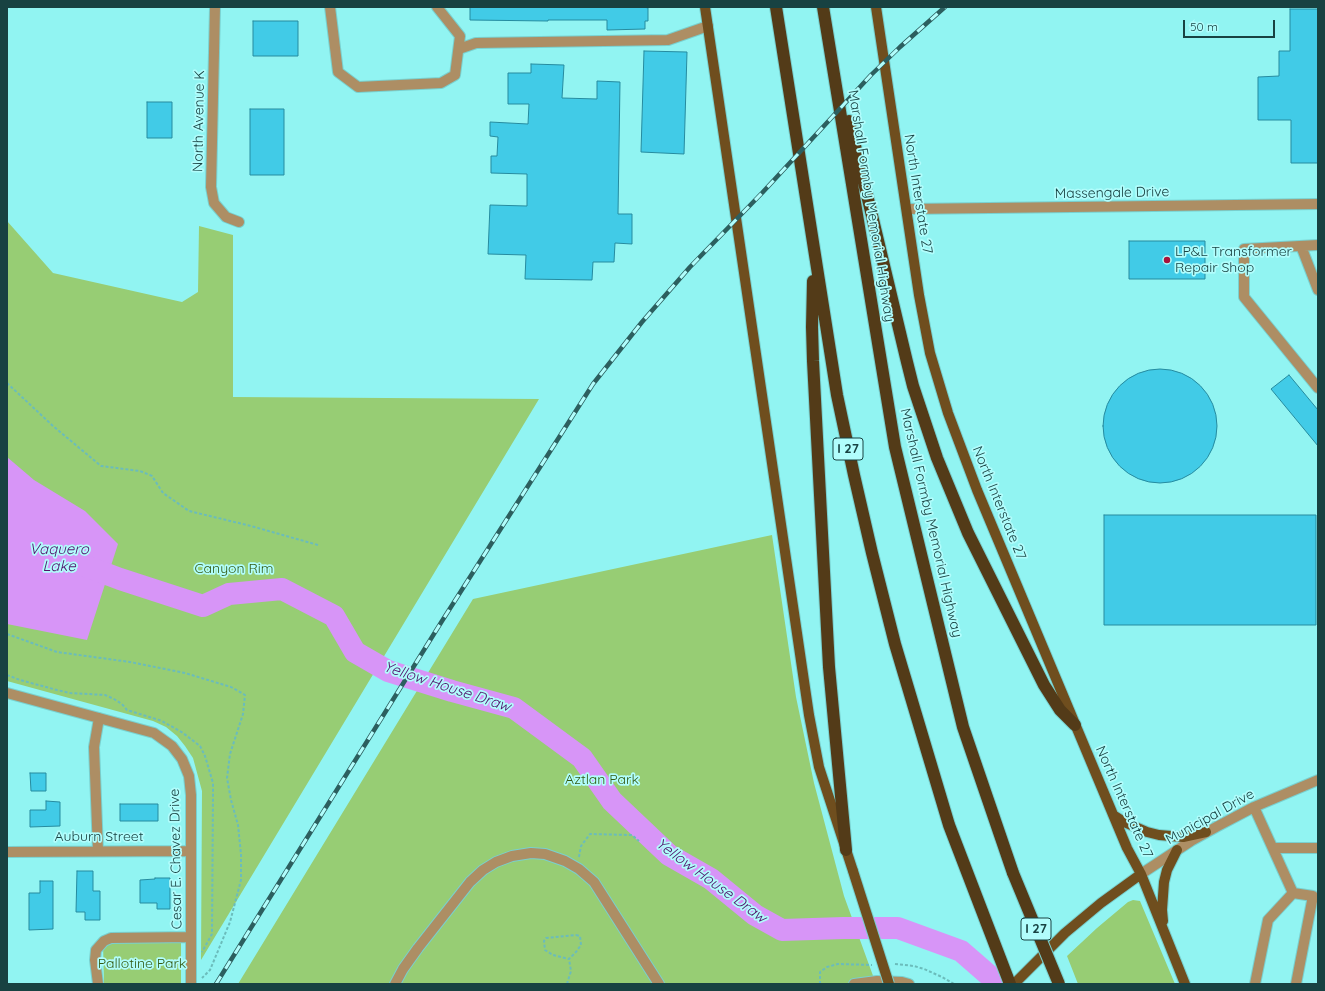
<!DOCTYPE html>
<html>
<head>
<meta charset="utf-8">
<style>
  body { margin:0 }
  #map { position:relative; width:1325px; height:991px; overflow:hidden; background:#91f4f2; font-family:Quicksand,sans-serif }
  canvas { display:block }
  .frame { position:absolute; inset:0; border:8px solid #184242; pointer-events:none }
  .scale { position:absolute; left:1183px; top:20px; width:92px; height:18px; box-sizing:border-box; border:2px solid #184242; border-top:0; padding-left:5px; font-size:12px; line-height:14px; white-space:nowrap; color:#184242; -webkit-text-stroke:3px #b1fdfc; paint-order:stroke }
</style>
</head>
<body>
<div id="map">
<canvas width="1325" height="991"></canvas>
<div class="frame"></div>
<div class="scale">50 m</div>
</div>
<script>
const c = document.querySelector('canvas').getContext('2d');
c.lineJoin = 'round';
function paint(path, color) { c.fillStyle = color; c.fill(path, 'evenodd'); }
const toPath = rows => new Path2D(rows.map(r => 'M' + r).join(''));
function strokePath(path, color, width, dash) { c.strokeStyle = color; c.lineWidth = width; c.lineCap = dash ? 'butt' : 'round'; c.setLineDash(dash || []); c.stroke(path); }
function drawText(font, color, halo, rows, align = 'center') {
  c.font = font + ' Quicksand,sans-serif'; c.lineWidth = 3.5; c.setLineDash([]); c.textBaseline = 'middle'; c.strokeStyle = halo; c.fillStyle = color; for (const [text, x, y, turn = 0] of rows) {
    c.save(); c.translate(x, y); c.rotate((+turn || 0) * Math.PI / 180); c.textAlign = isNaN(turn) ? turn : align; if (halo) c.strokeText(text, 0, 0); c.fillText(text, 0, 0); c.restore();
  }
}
paint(toPath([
  [7,221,53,273,182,302,198,292,199,226,233,235,233,397,539,399,201,960,202,791,193,758,185,746,177,736,166,727,153,721,7,681],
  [772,535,796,697,814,783,844,896,876,984,238,984,473,599],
  [1133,900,1140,901,1175,984,1078,984,1067,956,1097,928,1128,902],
  [103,943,181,943,181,984,104,984]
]), '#97cd74');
paint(toPath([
  [7,457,34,480,85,511,118,544,87,640,7,624]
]), '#d795f7');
strokePath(toPath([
  [80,564,120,579,203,606,229,594,282,589,334,616,355,652,388,671,452,691,514,708,582,758,612,801,669,855,711,879,755,915,782,930,844,928,898,928,961,951,999,984]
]), '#d795f7', 22);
const building = toPath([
  [470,7,644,7,648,8,648,21,645,21,645,29,607,30,607,20,548,20,548,21,470,20,470,7],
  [1290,9,1318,9,1318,163,1291,163,1291,120,1258,120,1258,77,1279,76,1279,51,1290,51,1290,9],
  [253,21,298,21,298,56,253,56,253,21],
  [644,51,687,52,684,154,641,152,644,51],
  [531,64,564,65,562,98,597,99,597,81,620,82,618,214,632,214,632,244,615,243,614,262,593,262,592,280,525,279,526,255,488,254,490,205,527,206,527,174,491,173,491,156,497,156,498,137,490,136,490,122,528,124,529,104,508,104,508,73,531,73,531,64],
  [147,102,172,102,172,138,147,138,147,102],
  [250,109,284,109,284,175,250,175,250,109],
  [1129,241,1205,241,1205,279,1129,279,1129,241],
  '1103 426a57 57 0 1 1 114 0a57 57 0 1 1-114 0Z',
  [1289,375,1318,410,1318,446,1271,389,1289,375],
  [1104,515,1316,515,1316,625,1104,625,1104,515],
  [30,773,46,773,46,791,31,791,30,773],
  [46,801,60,802,60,826,30,827,30,810,46,810,46,801],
  [120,804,158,804,158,821,120,821,120,804],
  [77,871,93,871,93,891,100,891,100,920,85,920,85,912,76,912,77,871],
  [155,878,170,878,170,909,157,909,157,903,140,903,140,880,155,879,155,878],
  [40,881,53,881,53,929,29,930,29,893,40,893,40,881]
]);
paint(building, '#41cbe7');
strokePath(building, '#268b9f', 1);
const minor = toPath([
  [215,7,211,187,214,203,226,217,239,222],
  [330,7,338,72,358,87,441,83,455,75,460,36,437,7],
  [459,49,476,43,668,40,708,26],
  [907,209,1318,204],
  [1318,245,1244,249,1244,297,1318,388],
  [1301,246,1318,290],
  [7,693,154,733,172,746,182,759,189,776,191,795,191,984],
  [1254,807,1293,893],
  [1273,848,1318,848],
  [98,851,94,747,99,718],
  [7,852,191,851],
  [1141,874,1191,841,1218,826,1254,807,1318,780],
  [98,984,95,960,96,950,104,941,111,938,191,937],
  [395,984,403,969,418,948,470,882,483,870,496,862,512,856,531,853,545,854,565,861,579,869,594,882,659,984],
  [854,984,877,981,902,982,909,984],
  [1255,984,1268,920,1293,893,1313,896,1296,984]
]);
const major = toPath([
  [705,7,809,715,819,767,853,871],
  [876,7,919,295,930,353,948,413,977,490,1127,848,1141,874,1185,984],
  [1113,815,1124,822,1147,832,1159,835,1183,837,1206,832],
  [1163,921,1162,910,1164,882,1167,870,1177,850],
  [1014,984,1065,933,1101,903,1141,874]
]);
const highway = toPath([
  [776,7,837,395,854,475,872,553,895,644,949,825,1010,984],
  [823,7,895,447,963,727,1013,873],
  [849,121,875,228,907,362,913,386,937,458,968,533,1044,685,1060,710,1075,725],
  [813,281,812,327,813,361,829,667,846,850]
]);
strokePath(minor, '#79d0cf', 12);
strokePath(major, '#79d0cf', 12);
strokePath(highway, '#79d0cf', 14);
strokePath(toPath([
  [7,383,53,426,101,466,140,471,152,476,163,493,189,511,251,526,318,545],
  [7,634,57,652,130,662,185,673,231,687,245,695,243,714,230,754,227,778,231,800,238,825,241,854,241,880,230,922,210,970,202,978],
  [7,675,20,680,57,690,70,693,105,695,114,699,122,704,127,710,162,721,183,733,200,746,205,756,213,783,213,792,212,934,202,952],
  [579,857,581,846,590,834,632,835,639,841],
  [576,935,580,936,581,945,576,952,569,959,553,955,545,950,544,941,546,938,576,935],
  [895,964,914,966,924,969,942,977,954,984],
  [567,984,571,971,569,959],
  [820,984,820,972,827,967,838,964,872,965]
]), '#6bbcbb', 2, [3, 2]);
strokePath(minor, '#ad8e64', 10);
strokePath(major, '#6f4e1e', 10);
strokePath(highway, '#533b18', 12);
const rail = toPath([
  [216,984,442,621,593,384,642,322,690,267,762,193,871,75,900,47,945,7]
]);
strokePath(rail, '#2c5f5f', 4.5);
strokePath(rail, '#b1fdfc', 3, [9]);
const majorBridge = toPath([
  [853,871,889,984]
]);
const highwayBridge = toPath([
  [1013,873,1059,984]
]);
strokePath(majorBridge, '#79d0cf', 12, []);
strokePath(highwayBridge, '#79d0cf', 14, []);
strokePath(majorBridge, '#6f4e1e', 10);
strokePath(highwayBridge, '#533b18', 12);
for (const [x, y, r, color] of [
  [1167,260,4,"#a9123c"]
]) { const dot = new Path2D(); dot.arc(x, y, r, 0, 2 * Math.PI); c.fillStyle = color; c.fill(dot); strokePath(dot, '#b1fdfc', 1.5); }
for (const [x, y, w] of [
  [848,449,30],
  [1036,929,30]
]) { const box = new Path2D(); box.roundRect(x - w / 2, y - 11, w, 22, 3); c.fillStyle = '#b1fdfc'; c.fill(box); strokePath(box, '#184242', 1); }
drawText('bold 13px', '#184242', null, [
  ["I 27",848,449],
  ["I 27",1036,929]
]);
drawText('14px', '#184242', '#b1fdfc', [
  ["North Avenue K",199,121,-89],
  ["Massengale Drive",1112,193,-1],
  ["North Interstate 27",918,194,81],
  ["Marshall Formby Memorial Highway",871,206,81],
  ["North Interstate 27",999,503,68],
  ["Marshall Formby Memorial Highway",931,523,77],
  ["North Interstate 27",1124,802,66],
  ["Municipal Drive",1210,817,-29],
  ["Auburn Street",99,837],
  ["Cesar E. Chavez Drive",176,859,-91]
]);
drawText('14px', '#184242', '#b1fdfc', [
  ["LP&L Transformer",1175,252],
  ["Repair Shop",1175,268]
], 'left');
drawText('14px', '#335a12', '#b1fdfc', [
  ["Canyon Rim",234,569],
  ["Aztlan Park",602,780],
  ["Pallotine Park",142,964]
]);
drawText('italic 15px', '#51126a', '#b1fdfc', [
  ["Vaquero",59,549],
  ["Lake",59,566],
  ["Yellow House Draw",447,687,18],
  ["Yellow House Draw",711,881,36]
]);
</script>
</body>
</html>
